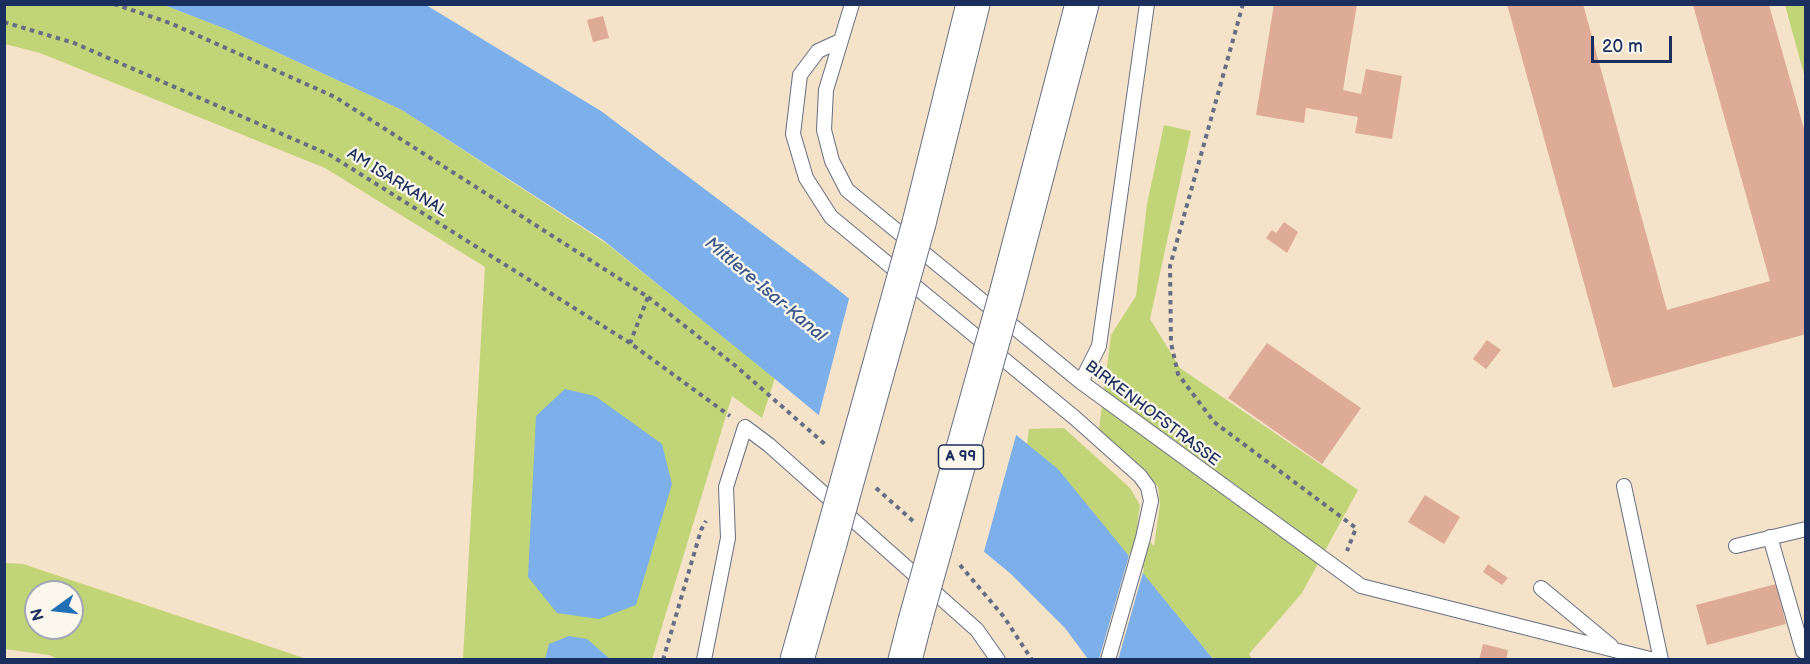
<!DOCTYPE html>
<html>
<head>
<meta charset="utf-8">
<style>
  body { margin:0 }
  #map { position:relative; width:1810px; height:664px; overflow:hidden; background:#f4e3c8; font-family:"Balsamiq Sans",sans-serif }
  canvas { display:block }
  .frame { position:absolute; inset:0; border:6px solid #1b2f5e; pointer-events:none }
  .north { position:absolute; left:24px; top:580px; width:60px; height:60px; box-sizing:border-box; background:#fbf7ec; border:2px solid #a1a7b3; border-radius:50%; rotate:255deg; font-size:16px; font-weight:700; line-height:24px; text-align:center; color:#1b2f5e }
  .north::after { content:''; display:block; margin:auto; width:21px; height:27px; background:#1f6fb2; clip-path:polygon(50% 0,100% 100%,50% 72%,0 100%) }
  .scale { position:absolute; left:1591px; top:36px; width:81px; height:27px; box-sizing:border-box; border:3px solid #1b2f5e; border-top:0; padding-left:8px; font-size:18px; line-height:21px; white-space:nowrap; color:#1b2f5e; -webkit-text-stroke:4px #fbf7ec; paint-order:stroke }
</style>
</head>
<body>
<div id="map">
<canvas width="1810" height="664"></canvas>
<div class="frame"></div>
<div class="north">N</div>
<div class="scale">20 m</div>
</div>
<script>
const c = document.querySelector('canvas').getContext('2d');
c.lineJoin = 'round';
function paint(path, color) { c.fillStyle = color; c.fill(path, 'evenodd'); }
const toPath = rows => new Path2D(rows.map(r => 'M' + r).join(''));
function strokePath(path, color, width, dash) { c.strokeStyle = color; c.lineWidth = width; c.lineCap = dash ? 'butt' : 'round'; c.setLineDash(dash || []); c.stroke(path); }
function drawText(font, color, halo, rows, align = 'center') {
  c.font = font + ' "Balsamiq Sans",sans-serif'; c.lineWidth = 4.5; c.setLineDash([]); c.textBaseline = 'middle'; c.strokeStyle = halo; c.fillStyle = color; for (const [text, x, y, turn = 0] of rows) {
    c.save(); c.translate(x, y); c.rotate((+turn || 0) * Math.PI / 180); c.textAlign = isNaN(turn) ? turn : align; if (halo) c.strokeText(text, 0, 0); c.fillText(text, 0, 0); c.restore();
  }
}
paint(toPath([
  [4,5,164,5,231,31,402,110,607,244,775,378,762,418,732,396,652,659,463,659,485,267,325,168,40,53,5,44],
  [1785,5,1805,5,1805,78],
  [1164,125,1191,131,1150,319,1180,368,1358,490,1302,593,1249,654,1252,659,1213,659,1058,470,1027,444,1029,429,1064,428,1130,488,1140,505,1137,527,1154,546,1160,504,1158,487,1145,470,1099,429,1111,335,1136,296,1147,204],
  [5,563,23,564,307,659,60,660,49,655,5,649],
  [36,592,72,592,72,628,36,628]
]), '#c1d477');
paint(toPath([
  [164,5,426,5,601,111,836,288,1058,469,1213,659,1088,659,1065,628,1011,574,775,379,603,240,402,110,231,31],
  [565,389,595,396,662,444,672,484,636,605,599,619,557,613,528,577,536,416],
  [569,636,587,639,610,659,545,659,549,644]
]), '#7db0ea');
paint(toPath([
  [850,295,1017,432,983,555,818,418],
  [1130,552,1144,569,1118,660,1099,659]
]), '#f4e3c8');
paint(toPath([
  [1274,4,1357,4,1343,90,1361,94,1366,69,1402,76,1392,139,1355,133,1358,117,1306,108,1304,123,1256,115],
  [1507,4,1583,4,1667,310,1770,281,1693,5,1769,5,1806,136,1806,334,1613,388],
  [603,16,609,38,593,42,587,20],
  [1284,222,1298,232,1287,253,1266,238,1272,230,1276,233],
  [1487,340,1501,350,1486,369,1473,359],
  [1267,343,1361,408,1322,464,1228,398],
  [1425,495,1460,517,1444,544,1408,522],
  [1488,564,1508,578,1502,585,1483,572],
  [1776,584,1786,624,1707,645,1696,605],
  [1483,644,1508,650,1506,660,1479,660]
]), '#deab96');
const service = toPath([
  [852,4,826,90,824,130,832,161,847,190,1081,382,1361,586,1654,660],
  [840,41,818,51,800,75,793,134,806,178,831,217,1075,418,1140,476,1148,487,1151,501,1143,538,1108,660],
  [1081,382,1099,346,1147,4],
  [1624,486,1661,660],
  [1770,537,1803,651,1806,651],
  [1736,546,1806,529],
  [1541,588,1611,646],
  [704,660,728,538,726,487,745,427,769,445,977,630,998,660]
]);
const motorway = toPath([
  [919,223,973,4],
  [1006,294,1082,4],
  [797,660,830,543],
  [905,660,915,621]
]);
strokePath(service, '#676e83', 16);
strokePath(motorway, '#676e83', 35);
strokePath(toPath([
  [114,4,170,23,335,97,648,297,630,343],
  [1243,4,1170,266,1171,343,1178,374,1214,422,1356,528,1347,551],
  [4,22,74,43,330,155,630,343,730,416],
  [648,297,737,367,827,446],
  [876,488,913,521],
  [960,565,1004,617,1032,660],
  [663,660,701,530,706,521]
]), '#676e83', 4, [4.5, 4.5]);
strokePath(service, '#fff', 14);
strokePath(motorway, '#fff', 33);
const motorwayBridge = toPath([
  [830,543,919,223],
  [915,621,1006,294]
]);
strokePath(motorwayBridge, '#676e83', 35, []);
strokePath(motorwayBridge, '#fff', 33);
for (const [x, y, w] of [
  [961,457,45]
]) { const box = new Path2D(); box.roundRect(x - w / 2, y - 12, w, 24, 4.5); c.fillStyle = '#fbf7ec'; c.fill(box); strokePath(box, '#1b2f5e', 1.5); }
drawText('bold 15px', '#1b2f5e', null, [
  ["A 99",961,457]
]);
drawText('16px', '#1b2f5e', '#fbf7ec', [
  ["AM ISARKANAL",397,183,32],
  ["BIRKENHOFSTRASSE",1152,414,37]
]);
drawText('italic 18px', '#385688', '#fbf7ec', [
  ["Mittlere-Isar-Kanal",765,290,40]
]);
</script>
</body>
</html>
